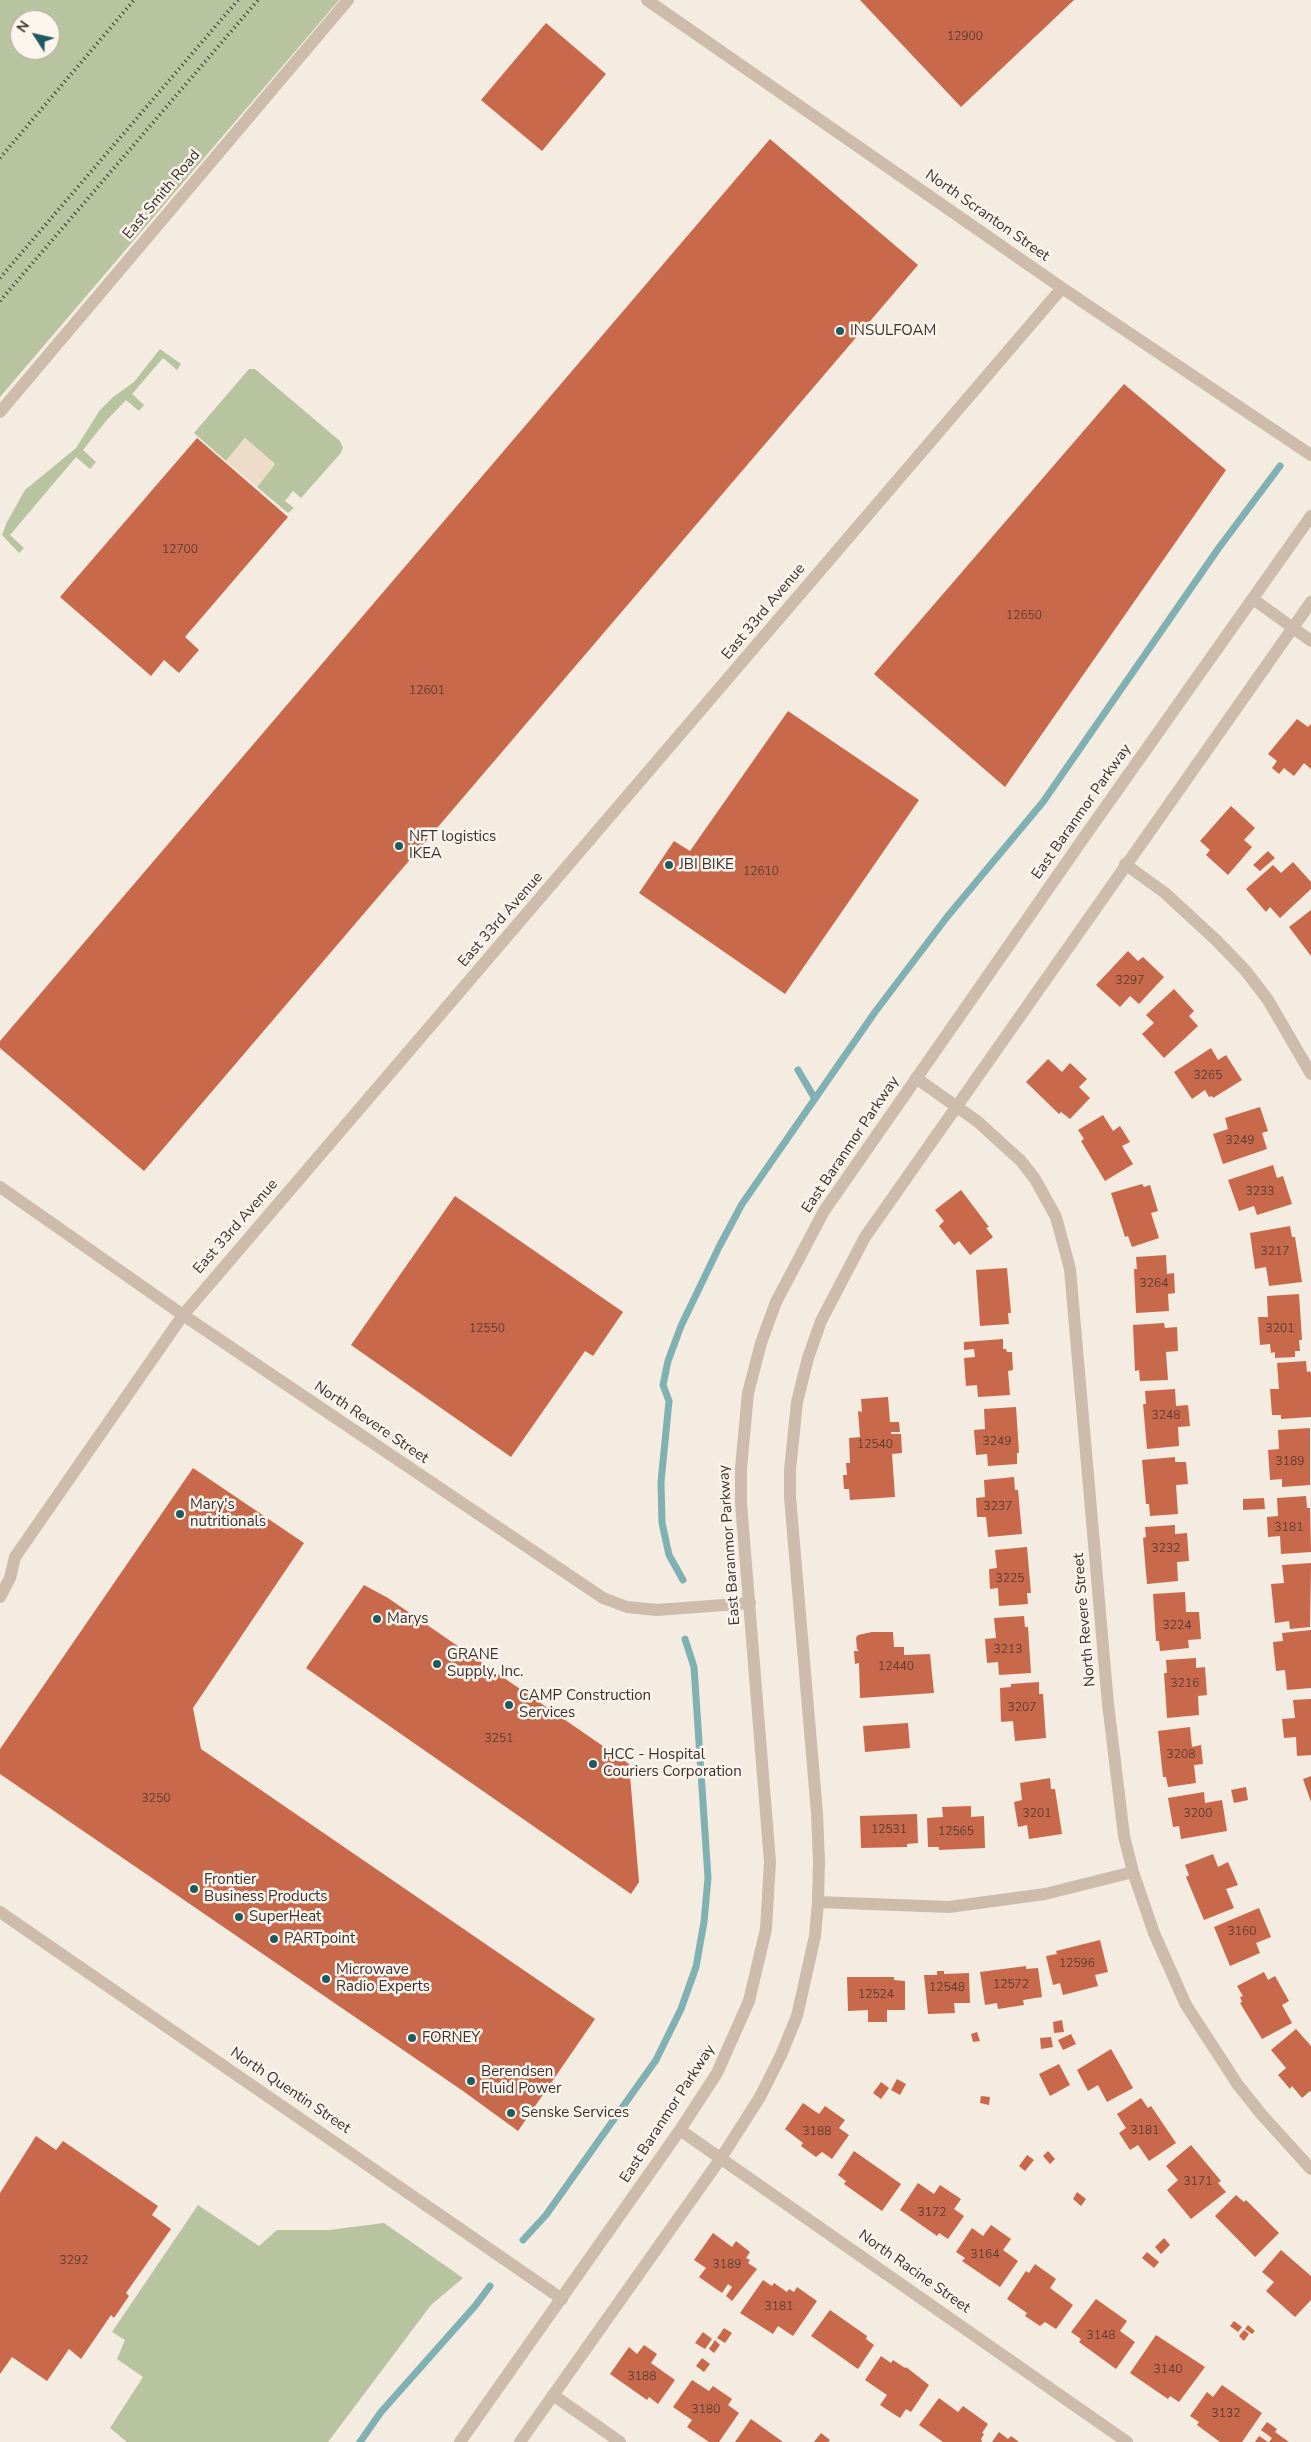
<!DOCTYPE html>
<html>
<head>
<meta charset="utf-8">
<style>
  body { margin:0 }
  #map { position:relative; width:1311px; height:2442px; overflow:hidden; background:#f4ebe1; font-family:"Nunito Sans",sans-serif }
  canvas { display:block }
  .north { position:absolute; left:10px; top:10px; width:50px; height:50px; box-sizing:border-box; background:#fbf5ee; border:1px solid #aea6a0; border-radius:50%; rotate:305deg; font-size:14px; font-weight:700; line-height:20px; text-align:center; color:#3b302b }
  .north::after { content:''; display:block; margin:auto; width:18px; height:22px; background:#1f5a5e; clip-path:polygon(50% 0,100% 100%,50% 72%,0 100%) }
</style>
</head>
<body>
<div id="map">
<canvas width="1311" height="2442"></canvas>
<div class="north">N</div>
</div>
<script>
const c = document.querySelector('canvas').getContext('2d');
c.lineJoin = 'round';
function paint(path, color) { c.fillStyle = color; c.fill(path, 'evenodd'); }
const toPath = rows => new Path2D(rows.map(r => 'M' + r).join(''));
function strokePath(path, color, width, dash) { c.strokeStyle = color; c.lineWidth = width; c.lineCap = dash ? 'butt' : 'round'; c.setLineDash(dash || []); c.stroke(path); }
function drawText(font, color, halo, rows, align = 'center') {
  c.font = font + ' "Nunito Sans",sans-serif'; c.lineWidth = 5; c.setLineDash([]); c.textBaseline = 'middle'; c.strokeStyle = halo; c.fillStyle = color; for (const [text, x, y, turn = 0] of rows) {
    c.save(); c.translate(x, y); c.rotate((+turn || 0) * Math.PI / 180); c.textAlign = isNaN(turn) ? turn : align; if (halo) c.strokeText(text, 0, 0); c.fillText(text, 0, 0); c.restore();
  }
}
paint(toPath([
  [0,0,339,0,0,397],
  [20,20,50,20,50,50,20,50],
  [160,349,181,364,177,370,163,358,132,394,144,405,139,411,126,400,106,421,83,450,96,462,90,469,76,457,10,535,24,548,19,553,2,535,7,522,25,490,76,448,100,410,113,397,134,382],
  [249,369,255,369,340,441,343,448,340,454,301,498,293,491,285,501,294,508,288,513,257,487,275,464,245,438,226,461,194,433],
  [198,2205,259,2246,277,2230,329,2230,384,2223,463,2278,431,2305,328,2442,127,2442,110,2428,143,2377,117,2359,125,2340,112,2332]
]), '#b8c4a0');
paint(toPath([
  [245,438,275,464,257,487,226,461]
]), '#ecdcc8');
strokePath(toPath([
  [798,1070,815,1099],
  [683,1580,669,1555,662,1523,661,1482,669,1401,663,1385,668,1361,681,1326,719,1247,742,1204,875,1012,947,917,1043,802,1218,549,1280,466],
  [523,2240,546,2215,656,2060,681,2009,696,1967,704,1922,708,1878,694,1667,685,1639],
  [360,2442,381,2412,475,2306,490,2286]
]), '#7fb0b2', 7);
paint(toPath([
  [860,0,1074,0,961,107],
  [546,23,606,74,542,151,481,100],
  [770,139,918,265,144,1171,0,1048,0,1041],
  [1124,384,1226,470,1005,787,874,674],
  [197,438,288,517,185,637,199,650,179,673,164,660,151,676,60,597],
  [788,711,919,800,785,994,639,893,674,841,690,851],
  [1297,719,1308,727,1311,724,1311,769,1304,763,1294,776,1284,768,1279,774,1272,768,1277,761,1268,754],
  [1231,806,1255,828,1244,840,1252,847,1228,875,1206,855,1210,850,1200,841],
  [1268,851,1275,858,1260,871,1253,865],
  [1293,862,1311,882,1311,889,1280,918,1270,907,1266,912,1246,889,1273,865,1281,873],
  [1311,910,1311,956,1289,927],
  [1128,951,1138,961,1143,957,1164,977,1139,1004,1130,996,1120,1007,1096,985],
  [1174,989,1194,1011,1189,1016,1198,1026,1164,1058,1142,1034,1154,1023,1146,1015],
  [1211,1048,1218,1060,1226,1055,1242,1080,1213,1098,1212,1096,1209,1097,1205,1090,1192,1099,1174,1072],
  [1048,1059,1062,1072,1070,1063,1087,1079,1079,1087,1090,1098,1070,1119,1061,1112,1059,1114,1026,1082],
  [1260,1107,1268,1131,1262,1133,1267,1149,1223,1164,1213,1134,1228,1129,1225,1118],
  [1103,1115,1113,1131,1120,1126,1130,1142,1122,1146,1133,1164,1105,1181,1081,1141,1084,1139,1078,1130],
  [1273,1165,1277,1178,1283,1176,1292,1204,1257,1215,1254,1206,1239,1211,1228,1180],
  [1142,1184,1144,1187,1150,1185,1158,1211,1151,1213,1159,1238,1132,1247,1128,1236,1125,1237,1111,1193],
  [961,1190,989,1227,986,1228,993,1237,970,1255,959,1241,954,1245,939,1226,944,1221,935,1210],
  [455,1196,623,1312,593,1356,585,1351,511,1457,351,1345],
  [1290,1226,1292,1237,1295,1237,1302,1282,1269,1286,1266,1267,1255,1269,1250,1233],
  [1166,1255,1167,1274,1174,1273,1175,1293,1168,1294,1169,1311,1136,1313,1134,1269,1137,1269,1136,1257],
  [1007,1268,1011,1313,1008,1313,1009,1324,980,1326,976,1270],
  [1299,1294,1302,1340,1299,1340,1300,1351,1295,1351,1295,1357,1275,1358,1275,1352,1271,1353,1270,1344,1260,1345,1258,1317,1268,1317,1267,1296],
  [1164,1323,1165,1328,1177,1327,1178,1351,1166,1352,1168,1380,1140,1381,1139,1370,1135,1371,1133,1325],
  [1003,1339,1003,1349,1006,1349,1007,1352,1012,1352,1013,1370,1008,1371,1010,1395,978,1397,977,1385,966,1386,964,1358,975,1357,974,1349,964,1350,964,1342],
  [1306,1361,1307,1372,1310,1371,1311,1374,1311,1417,1281,1419,1281,1415,1272,1415,1270,1389,1279,1389,1277,1363],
  [1175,1389,1176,1406,1188,1405,1190,1426,1178,1427,1179,1446,1147,1449,1143,1404,1146,1404,1145,1391],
  [888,1397,890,1422,899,1422,900,1432,891,1432,891,1434,901,1434,902,1453,892,1454,895,1497,850,1500,849,1489,844,1489,843,1475,847,1475,846,1463,850,1463,849,1438,860,1437,858,1411,862,1412,861,1399],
  [1016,1407,1019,1453,1017,1453,1017,1464,988,1466,987,1454,976,1455,974,1430,985,1429,984,1409],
  [1310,1428,1310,1485,1282,1487,1282,1479,1270,1480,1268,1450,1279,1449,1278,1430],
  [1175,1457,1175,1462,1186,1462,1188,1484,1176,1485,1178,1514,1150,1516,1149,1504,1146,1504,1142,1460],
  [193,1468,304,1543,193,1708,201,1749,595,2019,518,2131,463,2091,0,1774,0,1749],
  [1014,1477,1015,1490,1018,1490,1022,1534,988,1537,986,1517,977,1517,976,1498,985,1497,984,1480],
  [1306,1496,1307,1508,1310,1508,1311,1552,1281,1554,1280,1536,1268,1537,1267,1517,1278,1516,1277,1498],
  [1264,1498,1265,1509,1243,1510,1243,1499],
  [1175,1525,1175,1534,1187,1533,1189,1561,1177,1562,1178,1581,1147,1584,1143,1538,1146,1537,1145,1527],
  [1027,1547,1031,1593,1027,1593,1028,1604,999,1606,998,1588,990,1589,989,1569,997,1568,995,1550],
  [1311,1563,1310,1627,1290,1629,1289,1621,1275,1623,1271,1584,1284,1583,1282,1565],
  [364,1585,388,1598,629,1764,639,1882,631,1894,306,1668],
  [1185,1592,1186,1612,1199,1612,1201,1639,1188,1640,1189,1648,1160,1651,1159,1641,1156,1641,1153,1594],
  [1024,1616,1025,1627,1028,1627,1031,1673,999,1675,998,1662,987,1663,985,1639,996,1638,994,1618],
  [1311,1630,1311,1688,1287,1690,1285,1670,1276,1671,1273,1642,1283,1641,1282,1633],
  [872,1632,893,1632,894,1647,904,1647,904,1655,930,1654,934,1693,860,1698,859,1663,855,1664,854,1651,859,1651,857,1649,856,1638,858,1635],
  [1196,1658,1196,1668,1205,1667,1207,1695,1198,1696,1199,1715,1167,1718,1164,1673,1167,1673,1166,1660],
  [1039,1682,1039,1694,1043,1694,1046,1738,1015,1741,1013,1721,1001,1722,1000,1688,1011,1687,1011,1684],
  [1311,1699,1311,1755,1297,1756,1296,1737,1284,1738,1282,1719,1295,1718,1293,1700],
  [908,1723,910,1748,865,1752,863,1726],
  [1190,1727,1192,1747,1201,1745,1203,1764,1194,1765,1196,1783,1168,1787,1166,1777,1163,1777,1158,1731],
  [1311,1776,1311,1802,1303,1779],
  [1050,1778,1051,1789,1055,1789,1062,1834,1029,1839,1027,1825,1018,1827,1014,1802,1022,1800,1020,1783],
  [1246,1787,1248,1800,1234,1803,1231,1790],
  [1204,1792,1205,1803,1222,1800,1227,1831,1181,1839,1179,1826,1173,1827,1168,1798],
  [971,1806,971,1817,984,1816,985,1848,939,1850,939,1847,928,1847,927,1818,943,1817,942,1807],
  [917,1814,918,1843,907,1844,907,1847,861,1848,860,1816],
  [1213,1854,1218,1867,1228,1862,1238,1885,1226,1889,1234,1908,1204,1920,1186,1877,1189,1875,1185,1865],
  [1259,1908,1271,1937,1256,1943,1260,1953,1230,1966,1214,1927],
  [1100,1940,1108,1972,1095,1975,1098,1986,1063,1995,1060,1983,1053,1985,1046,1956,1057,1954,1056,1951],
  [1026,1966,1026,1969,1038,1968,1042,1997,1023,2000,1024,2005,998,2009,997,2003,985,2005,980,1972],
  [937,1971,944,1971,944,1974,969,1973,970,2003,954,2003,955,2013,928,2014,924,1975,937,1975],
  [1264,1972,1268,1980,1275,1976,1289,2001,1282,2005,1292,2023,1262,2039,1240,2003,1242,2002,1240,1997,1243,1996,1237,1986],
  [847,1977,894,1977,894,1980,905,1981,905,2010,887,2010,887,2022,868,2022,868,2010,848,2011],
  [1062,2020,1064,2032,1054,2033,1053,2022],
  [1296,2029,1311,2046,1311,2092,1310,2091,1302,2098,1292,2086,1290,2089,1278,2075,1286,2068,1271,2050],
  [977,2032,980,2041,973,2042,971,2034],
  [1071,2034,1076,2044,1063,2050,1058,2040],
  [1051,2037,1053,2047,1041,2049,1040,2038],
  [1111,2049,1133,2088,1107,2102,1098,2085,1088,2091,1077,2070],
  [1059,2064,1070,2085,1050,2096,1039,2074],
  [897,2079,906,2084,900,2095,891,2090],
  [881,2082,889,2088,881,2099,873,2093],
  [981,2096,990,2097,989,2105,980,2103],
  [1141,2098,1148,2108,1151,2106,1176,2143,1149,2161,1138,2145,1130,2150,1119,2133,1126,2128,1117,2114],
  [803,2103,819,2114,825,2106,845,2120,839,2128,849,2135,832,2159,822,2152,816,2157,801,2146,803,2143,785,2129],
  [36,2136,56,2150,63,2141,158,2206,152,2215,171,2229,126,2293,129,2296,114,2318,111,2315,81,2359,69,2349,47,2381,12,2357,0,2374,0,2193],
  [1191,2145,1221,2181,1218,2183,1226,2192,1191,2219,1167,2190,1178,2180,1166,2166],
  [854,2151,901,2184,882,2211,844,2184,846,2181,838,2175],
  [1048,2151,1055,2159,1050,2164,1043,2156],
  [1027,2155,1034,2160,1025,2171,1019,2166],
  [918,2183,934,2194,940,2185,961,2199,954,2209,964,2216,948,2239,939,2233,937,2236,900,2210],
  [1077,2192,1086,2199,1081,2206,1073,2199],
  [1236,2195,1244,2202,1246,2200,1279,2233,1255,2257,1215,2216],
  [991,2225,1011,2239,1003,2250,1018,2261,1000,2287,962,2261,965,2258,956,2252,972,2228,983,2236],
  [713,2233,732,2247,736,2241,750,2252,746,2258,750,2260,748,2263,757,2269,732,2301,726,2296,732,2287,728,2284,722,2293,699,2277,706,2268,694,2260],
  [1164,2238,1170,2245,1161,2254,1155,2247],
  [1281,2250,1311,2276,1311,2300,1295,2317,1266,2291,1274,2282,1262,2272],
  [1147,2252,1159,2262,1154,2268,1142,2258],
  [1035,2264,1056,2279,1050,2288,1073,2305,1056,2329,1045,2322,1040,2326,1025,2316,1027,2313,1007,2299,1026,2271,1029,2273],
  [763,2280,772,2286,774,2283,787,2292,789,2289,794,2292,797,2287,817,2301,793,2336,778,2326,773,2334,740,2313],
  [1096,2299,1127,2321,1120,2331,1135,2342,1116,2369,1079,2342,1081,2339,1071,2332],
  [830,2310,867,2336,866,2339,874,2345,858,2369,811,2336],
  [1234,2321,1242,2327,1238,2332,1230,2326],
  [1248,2325,1255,2331,1252,2334,1245,2329],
  [724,2328,732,2333,725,2343,717,2338],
  [1244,2330,1249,2334,1244,2341,1239,2336],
  [703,2332,712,2339,705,2349,695,2343],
  [1156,2335,1205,2367,1179,2402,1170,2396,1168,2399,1130,2373],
  [715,2340,720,2345,714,2353,709,2349],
  [644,2345,657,2354,651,2363,675,2380,658,2404,649,2397,647,2400,610,2374,629,2347,637,2354],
  [881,2356,891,2363,893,2360,905,2368,906,2367,929,2385,911,2412,906,2409,900,2418,880,2405,887,2395,865,2380],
  [702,2358,710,2364,704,2372,696,2366],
  [692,2380,709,2391,713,2386,732,2399,728,2405,739,2413,719,2442,709,2442,687,2427,692,2420,673,2407],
  [1222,2385,1262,2413,1242,2442,1220,2442,1197,2425,1199,2422,1190,2416,1207,2392,1213,2397],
  [939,2398,958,2412,963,2406,988,2424,982,2433,984,2434,981,2439,982,2442,943,2442,919,2425],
  [751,2419,783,2442,735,2442],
  [1267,2422,1277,2429,1275,2432,1289,2442,1269,2442,1272,2438,1261,2430],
  [999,2432,1008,2439,1011,2436,1019,2442,992,2442],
  [821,2433,830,2440,828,2442,814,2442],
  [1259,2436,1268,2442,1255,2442]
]), '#c8694b');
strokePath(toPath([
  [647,0,1062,288,1311,455],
  [1253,599,1311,641],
  [1125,864,1165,893,1216,940,1245,970,1268,1000,1311,1074],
  [916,1078,977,1121,1021,1161,1035,1179,1056,1217,1070,1269,1108,1704,1124,1836,1133,1872,1154,1933,1186,2005,1238,2085,1262,2115,1311,2169],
  [0,1187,183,1315,603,1598,627,1607,657,1610,750,1603],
  [0,1597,10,1578,15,1557,183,1315,1062,288],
  [818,1902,949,1907,1045,1894,1133,1872],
  [0,1912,562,2299],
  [680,2130,1127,2442],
  [553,2395,620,2442]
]), '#cdbbac', 12);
strokePath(toPath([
  [0,412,348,0],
  [460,2442,680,2130,717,2073,749,2001,766,1929,770,1862,741,1503,741,1468,748,1393,761,1343,776,1302,824,1211,1085,836,1311,516],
  [520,2442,721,2158,760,2097,781,2055,797,2016,815,1936,818,1902,819,1861,817,1813,790,1497,790,1470,797,1402,808,1358,821,1321,865,1237,1311,602]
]), '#cdbbac', 12);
strokePath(toPath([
  [0,158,134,0],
  [0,278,238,0],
  [0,301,258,0]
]), '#3b302b', 4, [1, 4]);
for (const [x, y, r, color] of [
  [840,331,5,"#1f5a5e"],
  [399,846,5,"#1f5a5e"],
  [669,865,5,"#1f5a5e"],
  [180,1514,5,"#1f5a5e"],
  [377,1619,5,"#1f5a5e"],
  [437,1664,5,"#1f5a5e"],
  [509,1705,5,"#1f5a5e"],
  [593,1764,5,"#1f5a5e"],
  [194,1889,5,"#1f5a5e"],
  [239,1917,5,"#1f5a5e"],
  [274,1939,5,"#1f5a5e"],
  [326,1979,5,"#1f5a5e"],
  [412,2038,5,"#1f5a5e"],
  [471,2081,5,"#1f5a5e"],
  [511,2113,5,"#1f5a5e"]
]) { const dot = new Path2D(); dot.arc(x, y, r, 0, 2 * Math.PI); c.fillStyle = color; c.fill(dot); strokePath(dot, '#fbf5ee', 2); }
drawText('12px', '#5e3e33', null, [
  ["12900",965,37],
  ["12700",180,550],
  ["12650",1024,616],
  ["12601",427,691],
  ["12610",761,872],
  ["3297",1130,981],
  ["3265",1208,1076],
  ["3249",1240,1141],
  ["3233",1260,1192],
  ["3217",1275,1252],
  ["3264",1154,1284],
  ["12550",487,1329],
  ["3201",1280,1329],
  ["3248",1166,1416],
  ["3249",997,1442],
  ["12540",875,1445],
  ["3189",1290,1462],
  ["3237",998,1507],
  ["3181",1289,1528],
  ["3232",1166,1549],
  ["3225",1010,1579],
  ["3224",1177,1626],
  ["3213",1008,1650],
  ["12440",896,1667],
  ["3216",1185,1684],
  ["3207",1022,1708],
  ["3251",499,1739],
  ["3208",1181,1755],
  ["3250",156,1799],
  ["3201",1037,1814],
  ["3200",1198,1814],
  ["12531",889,1830],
  ["12565",956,1832],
  ["3160",1242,1932],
  ["12596",1077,1964],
  ["12572",1011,1985],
  ["12548",947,1988],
  ["12524",876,1995],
  ["3181",1145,2131],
  ["3188",817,2132],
  ["3171",1198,2182],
  ["3172",932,2213],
  ["3164",985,2255],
  ["3292",74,2261],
  ["3189",727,2265],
  ["3181",779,2307],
  ["3148",1101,2336],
  ["3140",1168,2370],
  ["3188",642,2377],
  ["3180",706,2410],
  ["3132",1226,2414]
]);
drawText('15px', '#3b302b', '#fbf5ee', [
  ["East Smith Road",162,195,-50],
  ["North Scranton Street",987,216,35],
  ["East 33rd Avenue",764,612,-50],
  ["East Baranmor Parkway",1082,812,-55],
  ["East 33rd Avenue",501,920,-49],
  ["East Baranmor Parkway",851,1145,-56],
  ["East 33rd Avenue",236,1227,-49],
  ["North Revere Street",371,1423,34],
  ["East Baranmor Parkway",730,1545,-94],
  ["North Revere Street",1085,1620,-95],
  ["North Quentin Street",290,2091,34],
  ["East Baranmor Parkway",668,2114,-57],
  ["North Racine Street",914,2272,35]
]);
drawText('15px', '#3b302b', '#fbf5ee', [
  ["INSULFOAM",850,331],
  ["NFT logistics",409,837],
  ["IKEA",409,854],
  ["JBI BIKE",679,865],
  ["Mary's",190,1505],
  ["nutritionals",190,1522],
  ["Marys",387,1619],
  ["GRANE",447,1655],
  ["Supply, Inc.",447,1672],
  ["CAMP Construction",519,1696],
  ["Services",519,1713],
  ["HCC - Hospital",603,1755],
  ["Couriers Corporation",603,1772],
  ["Frontier",204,1880],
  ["Business Products",204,1897],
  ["SuperHeat",249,1917],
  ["PARTpoint",284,1939],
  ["Microwave",336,1970],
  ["Radio Experts",336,1987],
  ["FORNEY",422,2038],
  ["Berendsen",481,2072],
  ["Fluid Power",481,2089],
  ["Senske Services",521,2113]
], 'left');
</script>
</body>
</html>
